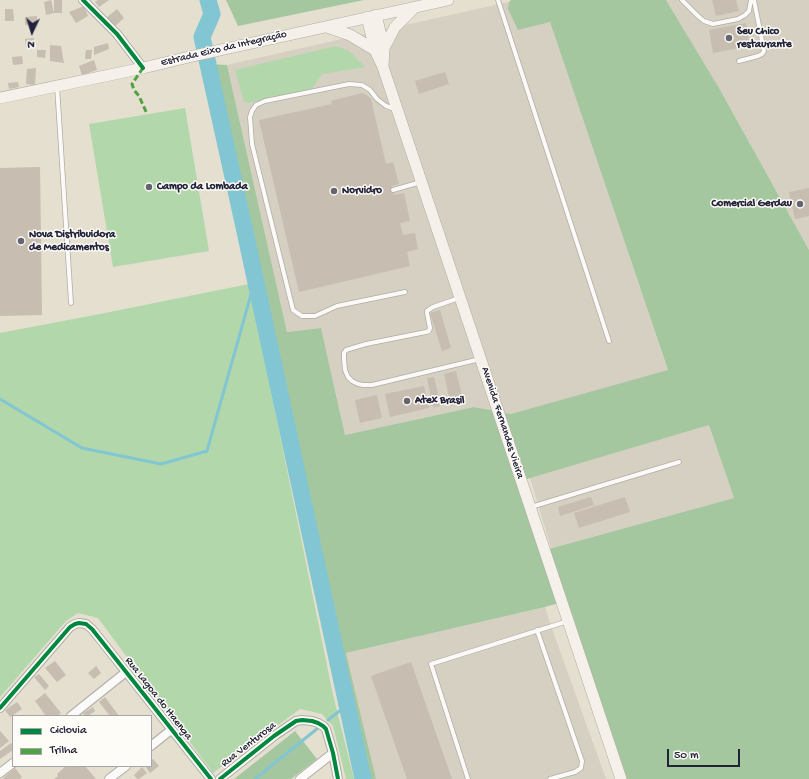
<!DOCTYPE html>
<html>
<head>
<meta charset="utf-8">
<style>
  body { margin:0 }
  #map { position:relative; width:809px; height:779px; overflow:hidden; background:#e4dfcf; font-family:"Gochi Hand",sans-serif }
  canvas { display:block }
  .legend { position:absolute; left:12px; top:715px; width:140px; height:52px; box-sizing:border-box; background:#fdfcf7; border:1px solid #a5a5ac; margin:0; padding:5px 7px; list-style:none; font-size:12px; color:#22223b }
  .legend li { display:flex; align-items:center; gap:8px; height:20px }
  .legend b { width:20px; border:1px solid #a5a5ac }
  .north { position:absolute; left:12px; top:12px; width:40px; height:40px; -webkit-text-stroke:3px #fdfcf7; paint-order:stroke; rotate:184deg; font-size:11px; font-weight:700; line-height:16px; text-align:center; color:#22223b }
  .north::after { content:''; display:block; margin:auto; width:14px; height:18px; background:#22223b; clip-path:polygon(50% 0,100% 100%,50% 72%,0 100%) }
  .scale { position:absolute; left:667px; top:749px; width:73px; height:18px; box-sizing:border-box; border:2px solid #22223b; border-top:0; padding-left:5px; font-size:12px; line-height:14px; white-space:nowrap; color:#22223b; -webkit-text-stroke:3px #fdfcf7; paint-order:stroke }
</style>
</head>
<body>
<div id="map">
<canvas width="809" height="779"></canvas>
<ul class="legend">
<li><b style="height:5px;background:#00873e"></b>Ciclovia</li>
<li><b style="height:5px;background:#50a245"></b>Trilha</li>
</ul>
<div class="north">N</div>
<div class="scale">50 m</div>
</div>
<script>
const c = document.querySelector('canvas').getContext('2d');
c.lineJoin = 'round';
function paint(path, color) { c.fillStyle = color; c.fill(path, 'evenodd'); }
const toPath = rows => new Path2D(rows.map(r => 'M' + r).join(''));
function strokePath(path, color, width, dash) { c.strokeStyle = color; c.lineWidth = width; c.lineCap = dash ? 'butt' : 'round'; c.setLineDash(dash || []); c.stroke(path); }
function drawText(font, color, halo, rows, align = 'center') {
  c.font = font + ' "Gochi Hand",sans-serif'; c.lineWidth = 3; c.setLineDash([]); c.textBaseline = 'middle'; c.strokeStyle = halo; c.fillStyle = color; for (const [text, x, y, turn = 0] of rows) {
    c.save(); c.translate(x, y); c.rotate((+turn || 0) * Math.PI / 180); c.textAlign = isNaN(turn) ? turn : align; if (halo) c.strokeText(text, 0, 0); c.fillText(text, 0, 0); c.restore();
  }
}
paint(toPath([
  [666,0,809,0,809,250,719,88],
  [509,2,550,22,668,371,709,425,734,498,551,548,511,414,474,407,345,435,321,328,287,332,227,65,333,41],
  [545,607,551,626,606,779,376,779,346,653]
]), '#d5d0c2');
paint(toPath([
  [336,46,349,51,365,67,322,74,310,92,247,103,244,101,235,70],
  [185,108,209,251,113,267,89,124],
  [249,284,333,695,354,779,346,779,333,726,322,714,314,712,300,709,213,773,98,618,78,613,66,621,0,697,0,333,100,314]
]), '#b2d7aa');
paint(toPath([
  [226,0,364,0,238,26],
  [511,0,666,0,719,88,809,250,809,779,621,779,562,602,545,607,346,653,376,779,363,779,244,227,207,64,227,65,287,332,321,328,345,435,474,407,511,414,668,370,550,22,518,30,508,9,509,2],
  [709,425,734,498,545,550,522,481,530,478],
  [295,731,317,759,291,779,234,779]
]), '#a4c79f');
strokePath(toPath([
  [0,399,82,448,161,464,207,451,255,280],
  [328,720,347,705],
  [255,779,318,728]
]), '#81c6d2', 3);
strokePath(toPath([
  [208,0,212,14,202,37,244,227,363,779]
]), '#81c6d2', 17);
paint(toPath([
  [51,0,54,13,46,15,44,2],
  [54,0,62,0,62,13,54,13],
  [98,0,109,0,99,7,95,2],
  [712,0,736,0,739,11,716,16],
  [84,6,88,16,76,23,69,12],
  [5,9,13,9,14,21,5,21],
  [117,9,124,18,114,27,106,18],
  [37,16,37,24,25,25,25,17],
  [746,23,750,46,713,53,709,30],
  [34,38,34,48,26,48,25,39],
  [108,43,109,49,94,55,94,47],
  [50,45,61,46,64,63,50,61],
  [37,50,46,50,45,58,37,57],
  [86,50,92,50,91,59,85,59],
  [22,56,23,64,13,65,12,57],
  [94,60,97,70,82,75,79,66],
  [36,68,35,85,26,84,27,69],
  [445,72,449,84,419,94,415,81],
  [18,82,19,87,9,89,8,83],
  [362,93,367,95,371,99,386,164,393,162,399,184,392,186,394,195,404,193,410,221,400,223,403,235,415,233,418,249,407,252,410,266,299,292,259,120,332,104,331,101],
  [40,167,42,315,0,316,0,168],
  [809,188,809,216,795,219,789,192],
  [440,310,451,348,442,351,430,313],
  [456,371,464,403,451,406,444,374],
  [434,377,441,406,433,407,427,378],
  [424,386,429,408,390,417,385,394],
  [377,395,382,418,360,423,355,400],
  [591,497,594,505,560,516,558,507],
  [625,497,630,512,579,528,574,513],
  [55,661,66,675,57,682,45,668],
  [411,662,452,779,407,779,371,676],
  [96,666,101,673,94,679,88,673],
  [39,674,49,686,45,690,34,677],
  [45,693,61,713,57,716,46,716,35,701],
  [105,697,119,716,110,716,99,702],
  [17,702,22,709,10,717,5,710],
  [93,707,95,711,88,716,85,716,83,713],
  [0,731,9,741,0,748],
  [11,743,13,746,13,750,0,759,0,751],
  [153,759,159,766,150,773,145,766,151,766,151,760],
  [66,766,85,766,96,779,54,779,58,776,57,774],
  [142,767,147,773,139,779,137,779,134,775],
  [15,768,22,777,20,779,2,779]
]), '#c7bdb1');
const lane = toPath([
  [498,0,609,341],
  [682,0,698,16,704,21,713,24,738,19,745,15,749,11,751,0],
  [739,61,758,56,762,54,764,51,754,0],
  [57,86,71,303],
  [395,109,386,106,377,99,370,90,362,85,349,84,265,101,256,105,252,111,250,117,252,144,293,310,302,316,315,316,337,306,405,292],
  [393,190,421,182],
  [459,298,433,307,427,311,427,313,430,328,429,331,426,332,366,344,346,350,344,353,344,359,345,370,348,377,352,381,358,384,363,385,372,385,480,359],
  [531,507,679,462],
  [537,630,582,761,581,768,575,772,550,779],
  [468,779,431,664,568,621]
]);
const street = toPath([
  [83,0,117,34,143,68],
  [0,708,70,627,75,624,79,623,86,624,92,629,211,779],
  [71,716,126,672],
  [151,746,171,730],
  [0,773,13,763],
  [109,779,126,766],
  [220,779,274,736,296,721,302,720,312,721,318,723,323,726,326,729,333,753,338,779],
  [300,779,333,753]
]);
const secondary = toPath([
  [376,15,384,48,383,65],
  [367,17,375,50,383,67,621,779],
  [327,27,350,35,375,50],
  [384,48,395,27,414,8],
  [0,98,143,68,193,56,448,0]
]);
strokePath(lane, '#b0ada5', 5.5);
strokePath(street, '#b0ada5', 10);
strokePath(secondary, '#b0ada5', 12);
strokePath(lane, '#fbfaf8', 4);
strokePath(street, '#fbfaf8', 8);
strokePath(secondary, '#f5f1ea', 11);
strokePath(toPath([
  [143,68,132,84,134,90,139,96,147,114]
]), '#50a245', 3, [6, 3]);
strokePath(toPath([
  [83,0,117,34,143,68],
  [0,708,70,627,75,624,79,623,86,624,92,629,211,779],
  [220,779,274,736,296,721,302,720,312,721,318,723,323,726,326,729,333,753,338,779]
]), '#00873e', 4);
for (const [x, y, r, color] of [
  [729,38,4,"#66646f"],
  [149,187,4,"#66646f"],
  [334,191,4,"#66646f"],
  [800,204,4,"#66646f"],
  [21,241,4,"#66646f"],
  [407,401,4,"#66646f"]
]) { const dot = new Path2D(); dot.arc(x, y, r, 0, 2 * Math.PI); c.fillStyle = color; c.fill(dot); strokePath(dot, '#fdfcf7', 1.5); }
drawText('bold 11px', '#22223b', '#fdfcf7', [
  ["Seu Chico",737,32],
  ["restaurante",737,45],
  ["Campo da Lombada",157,187],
  ["Norvidro",342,191],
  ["Comercial Gerdau",792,204,"right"],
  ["Nova Distribuidora",29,235],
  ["de Medicamentos",29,248],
  ["Atex Brasil",415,401]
], 'left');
drawText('11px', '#22223b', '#fdfcf7', [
  ["Estrada Eixo da Integração",224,49,-13],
  ["Avenida Fernandes Vieira",502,423,72],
  ["Rua Lagoa do Itaenga",158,699,52],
  ["Rua Venturosa",249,745,-38]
]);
</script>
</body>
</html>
